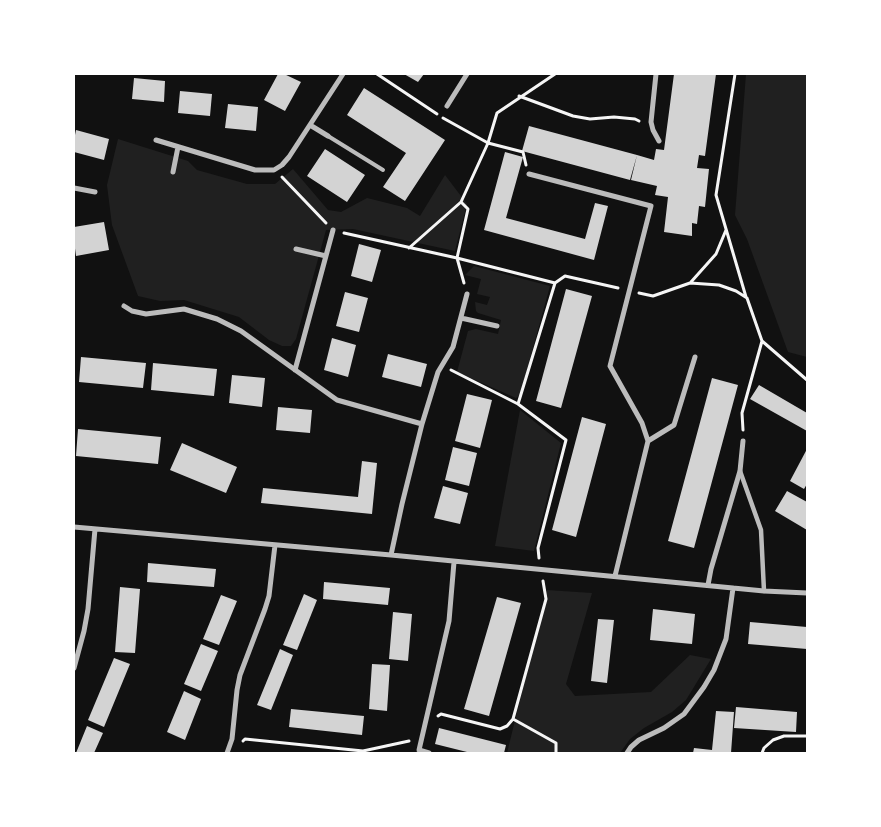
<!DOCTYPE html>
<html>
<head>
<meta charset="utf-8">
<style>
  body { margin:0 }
  #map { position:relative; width:881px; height:827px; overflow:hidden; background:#111; font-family:"DM Sans",sans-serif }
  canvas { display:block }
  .frame { position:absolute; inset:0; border:75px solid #fff; pointer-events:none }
</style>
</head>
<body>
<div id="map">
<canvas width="881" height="827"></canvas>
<div class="frame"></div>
</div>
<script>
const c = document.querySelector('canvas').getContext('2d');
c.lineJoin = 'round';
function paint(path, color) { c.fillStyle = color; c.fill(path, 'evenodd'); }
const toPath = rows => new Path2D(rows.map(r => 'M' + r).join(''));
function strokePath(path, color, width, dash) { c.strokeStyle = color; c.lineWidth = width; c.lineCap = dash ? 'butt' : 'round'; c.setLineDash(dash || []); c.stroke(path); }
paint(toPath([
  [746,74,807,74,807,357,788,352,747,239,735,215],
  [118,139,188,161,197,170,247,184,275,184,293,169,328,210,341,212,367,198,407,208,420,216,445,175,467,204,455,251,353,229,326,230,296,339,291,346,282,346,269,340,239,317,184,300,160,301,138,296,112,225,107,185],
  [474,266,550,286,520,395,516,398,457,372,468,331,476,329,498,334,501,320,478,313,476,311,475,302,487,305,490,297,477,294,481,279,465,275],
  [520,410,561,443,534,551,495,546],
  [547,590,592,593,566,684,575,696,651,692,690,655,711,659,686,700,672,712,644,728,630,739,620,753,507,753]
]), '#202020');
paint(toPath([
  [278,74,284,74,301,82,285,111,264,100],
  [404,74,424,74,418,82],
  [674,74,716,74,705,156,699,155,697,168,709,169,705,207,699,206,697,224,692,223,692,236,664,232,668,197,655,195,657,186,631,180,637,155,654,160,656,149,664,150],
  [134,78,165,81,164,102,132,99],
  [364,88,445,140,405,201,383,187,406,153,347,115],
  [180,91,212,94,210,116,178,113],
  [228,104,258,107,256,131,225,128],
  [529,126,637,155,630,180,522,151],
  [76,130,109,139,104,160,74,152,74,140],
  [325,149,365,175,347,202,307,176],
  [505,152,523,157,506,218,585,239,595,203,608,206,594,260,484,230],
  [104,222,109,250,76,256,74,241,74,227],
  [359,244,381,250,372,282,351,276],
  [566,289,592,296,561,408,536,401],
  [345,292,368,298,359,332,336,326],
  [332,338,356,345,348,377,324,370],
  [388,354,427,364,421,387,382,377],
  [81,357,146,363,143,388,79,382],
  [153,363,217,369,214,396,151,390],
  [232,375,265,378,262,407,229,403],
  [712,378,738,385,694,548,668,541],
  [759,385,807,413,807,431,750,399],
  [467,394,492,400,480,448,455,441],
  [278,407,312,410,310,433,276,430],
  [582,417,606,424,576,537,552,530],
  [78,429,161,437,158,464,76,456],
  [182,443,237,467,226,493,170,470],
  [453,447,477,453,469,486,445,480],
  [807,449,807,484,804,489,790,481],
  [362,461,377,463,372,514,261,503,263,488,358,497],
  [443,486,468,493,460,524,434,518],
  [787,491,807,502,807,530,775,511],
  [148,563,216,569,214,587,147,582],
  [324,582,390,588,388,605,323,599],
  [120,587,140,589,135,653,115,652],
  [304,594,317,600,297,650,283,645],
  [221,595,237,601,219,645,203,639],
  [497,597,521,603,489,716,464,709],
  [653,609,695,614,692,644,650,640],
  [393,612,412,614,408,661,389,659],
  [598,619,614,620,607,683,591,681],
  [750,622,807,627,807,649,748,644],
  [201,644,218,651,201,691,184,684],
  [280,649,293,655,271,710,257,705],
  [114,658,130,664,104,727,88,720],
  [372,664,390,665,387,711,369,709],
  [184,691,201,699,185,740,167,732],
  [736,707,797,712,796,732,734,728],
  [291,709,364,716,362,735,289,727],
  [716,711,734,712,731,753,693,753,694,748,712,750],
  [87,726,103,733,94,753,76,753],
  [439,728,506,745,504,753,471,753,435,744]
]), '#d3d3d3');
strokePath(toPath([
  [377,74,437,114],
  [735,74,716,195,746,297],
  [519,96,573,116,590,119,614,117,635,119,639,121],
  [443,118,488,143,497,113,555,74],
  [282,177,326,223],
  [461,202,468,209,457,258,464,283],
  [344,233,457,258,555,283,565,276,618,288],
  [409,248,461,202,488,143,523,152,526,165],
  [691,282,716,254,726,230],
  [639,293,653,296,690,283,719,285,736,291,747,298,762,341,807,380],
  [451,370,518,404,566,440,538,548,539,558],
  [518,404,555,283],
  [743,430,742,413,762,341],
  [438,716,441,714,500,729,507,726,513,719,546,599,543,581],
  [513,719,556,743,556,753],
  [243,741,245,739,363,751,409,741],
  [762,753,764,748,773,740,784,736,807,736]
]), '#f5f5f5', 3);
strokePath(toPath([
  [328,136,383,170]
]), '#bcbcbc', 4);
strokePath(toPath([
  [740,471,761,530,764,591]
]), '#bcbcbc', 4.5);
strokePath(toPath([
  [656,74,651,122,653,130,659,141],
  [447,106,467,74],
  [310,125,328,136],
  [156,140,255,170,274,170,282,165,289,157,343,74],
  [173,172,178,147],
  [529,174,651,206,610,366,642,423,648,441,615,576],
  [74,188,95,192],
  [296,249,326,256],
  [124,306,132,311,146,314,184,309,217,319,241,331,337,400,422,424,402,504,391,555],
  [461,318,497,326],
  [295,370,333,230],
  [422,424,438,372,453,347,467,294],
  [648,441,674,425,695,357],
  [74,527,391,555,764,591,807,593],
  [708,585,711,569,740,471,743,441],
  [74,668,84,631,88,609,95,529],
  [227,753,232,739,237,690,240,675,265,609,269,596,275,545],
  [429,753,419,750,449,621,454,562],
  [627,753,631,747,639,740,664,728,684,714,704,687,714,670,726,639,733,588]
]), '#bcbcbc', 5);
</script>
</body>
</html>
